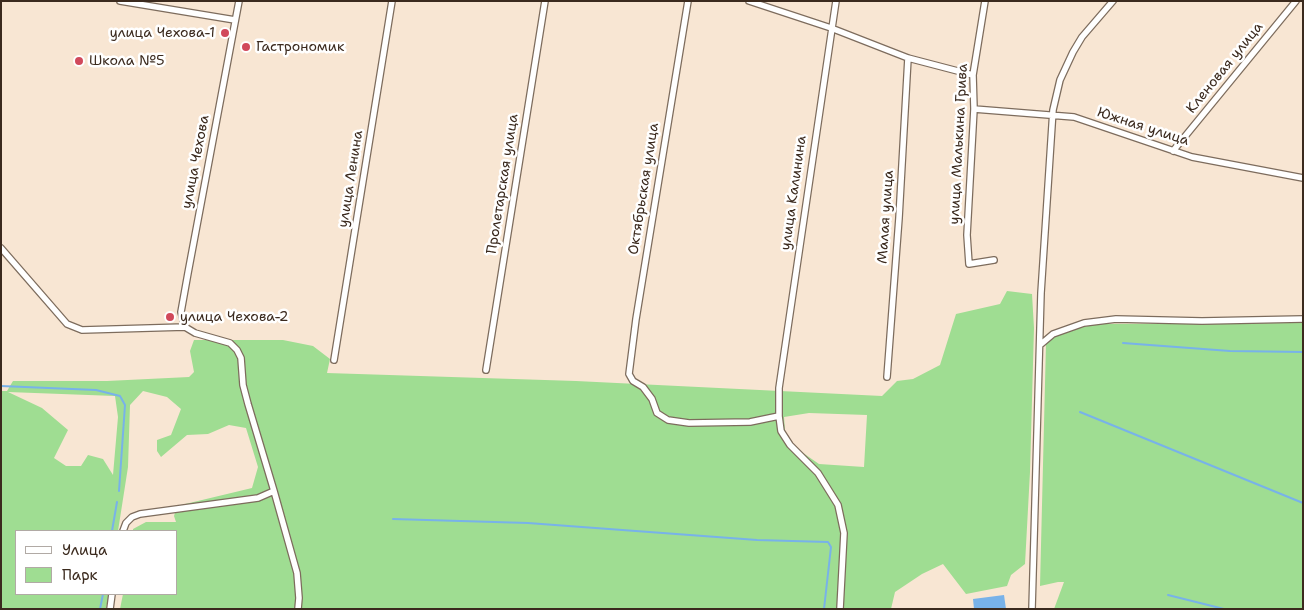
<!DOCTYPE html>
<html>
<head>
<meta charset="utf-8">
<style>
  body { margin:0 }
  #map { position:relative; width:1304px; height:610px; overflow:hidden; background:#f8e6d3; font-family:"Shantell Sans",sans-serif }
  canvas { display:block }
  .frame { position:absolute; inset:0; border:2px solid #3b2a1e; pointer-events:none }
  .legend { position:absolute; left:15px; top:530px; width:162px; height:65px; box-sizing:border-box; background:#fff; border:1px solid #b1aaa5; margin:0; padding:6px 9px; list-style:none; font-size:15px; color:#3b2a1e }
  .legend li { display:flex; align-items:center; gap:10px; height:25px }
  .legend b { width:25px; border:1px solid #b1aaa5 }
</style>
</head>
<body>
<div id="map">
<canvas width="1304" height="610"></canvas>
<div class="frame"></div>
<ul class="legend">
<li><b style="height:6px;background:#fff"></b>Улица</li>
<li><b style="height:14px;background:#9fdd92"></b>Парк</li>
</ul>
</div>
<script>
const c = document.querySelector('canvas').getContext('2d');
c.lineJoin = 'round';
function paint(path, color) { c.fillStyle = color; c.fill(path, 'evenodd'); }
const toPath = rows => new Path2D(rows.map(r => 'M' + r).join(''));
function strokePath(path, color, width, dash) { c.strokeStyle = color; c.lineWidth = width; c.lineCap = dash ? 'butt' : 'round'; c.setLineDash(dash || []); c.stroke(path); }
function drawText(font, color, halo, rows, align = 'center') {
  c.font = font + ' "Shantell Sans",sans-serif'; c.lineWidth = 5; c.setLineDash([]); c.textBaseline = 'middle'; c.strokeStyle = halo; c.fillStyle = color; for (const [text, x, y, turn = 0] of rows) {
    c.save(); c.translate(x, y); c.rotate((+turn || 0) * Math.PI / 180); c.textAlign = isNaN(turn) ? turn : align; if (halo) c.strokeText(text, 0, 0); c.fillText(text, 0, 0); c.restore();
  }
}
paint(toPath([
  [1007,291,1032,294,1034,328,1030,472,1025,564,1011,575,1007,586,966,594,943,564,922,574,895,592,891,609,120,609,123,594,176,594,176,531,133,531,133,529,146,522,176,522,174,516,177,506,252,488,258,467,246,428,229,425,208,434,187,435,161,457,157,451,157,440,171,435,181,409,167,397,143,391,130,405,128,467,118,531,16,531,16,594,109,594,106,609,1,609,1,391,7,391,13,381,107,381,189,377,194,372,190,351,194,340,283,340,313,346,330,359,327,373,576,381,882,396,897,381,913,379,940,365,956,314,1000,304],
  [8,392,115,396,118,417,113,475,103,459,88,455,81,466,66,466,54,458,68,430,42,408],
  [809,413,867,415,864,467,819,464,793,446,785,431,784,417],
  [1303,323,1303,609,1054,609,1064,582,1058,582,1040,586,1046,343,1062,332,1097,324]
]), '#9fdd92');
paint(toPath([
  [1004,595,1006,609,974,609,973,599]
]), '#78b2e9');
strokePath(toPath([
  [1123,343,1230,351,1303,352],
  [1,386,96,390,120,396,125,405,119,491],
  [1080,412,1303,503],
  [393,519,528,523,757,540,828,542,831,547,824,609],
  [112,531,117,502],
  [1168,595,1224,609],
  [100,609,103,594]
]), '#78b2e9', 2);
const minor = toPath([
  [120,1,235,20],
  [688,1,636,319,629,374,633,381,643,387,652,399,657,413,668,420,689,423,750,422,779,416],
  [749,1,831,28,908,58,973,75],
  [836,1,779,388,779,416,781,431,790,445,818,473,838,505,844,533,840,609],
  [985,1,973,75,974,109,967,235,969,264,994,260],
  [974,109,1074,117,1192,157,1303,178],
  [1173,151,1296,1],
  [1,248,67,324,82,330,185,327,195,333,230,343,237,350,241,358,243,385,248,404,274,491,297,573,299,598,298,609],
  [185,327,181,312,188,273,239,1],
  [1040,345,1053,334,1084,323,1116,319,1202,321,1303,319],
  [334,360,392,1],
  [486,370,545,1],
  [887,377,899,218,908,58],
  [123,531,126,523,132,517,140,514,258,498,274,491],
  [110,609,112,594],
  [1032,609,1041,293,1053,110,1060,80,1073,52,1082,37,1113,1]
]);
strokePath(minor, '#7d6c5d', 8);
strokePath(minor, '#fff', 5.5);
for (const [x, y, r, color] of [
  [225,33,5,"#d1495b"],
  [246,47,5,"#d1495b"],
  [79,61,5,"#d1495b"],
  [170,317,5,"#d1495b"]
]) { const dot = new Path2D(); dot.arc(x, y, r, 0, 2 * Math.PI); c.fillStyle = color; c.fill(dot); strokePath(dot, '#fff', 2); }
drawText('14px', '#3b2a1e', '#fff', [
  ["улица Чехова-1",215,33,"right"],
  ["Гастрономик",256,47],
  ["Школа №5",89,61],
  ["улица Чехова-2",180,317]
], 'left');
drawText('14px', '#3b2a1e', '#fff', [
  ["Кленовая улица",1225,68,-51],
  ["Южная улица",1143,127,18],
  ["улица Малькина Грива",959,144,-87],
  ["улица Чехова",196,162,-79],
  ["улица Ленина",351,179,-81],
  ["Пролетарская улица",503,184,-81],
  ["Октябрьская улица",644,189,-81],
  ["улица Калинина",794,193,-82],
  ["Малая улица",886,217,-86]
]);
</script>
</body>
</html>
